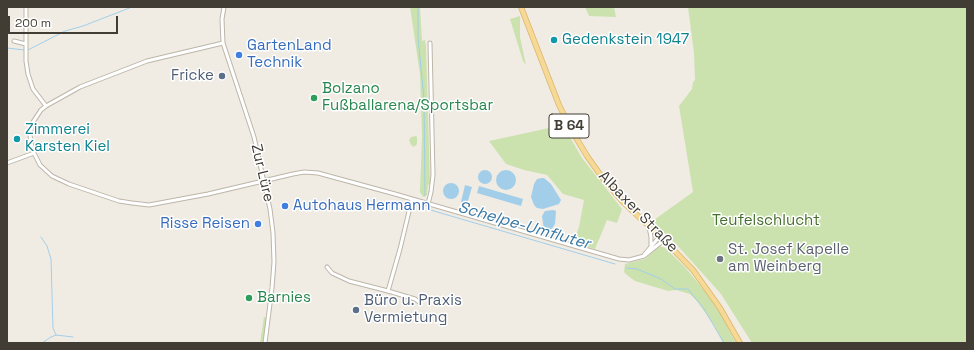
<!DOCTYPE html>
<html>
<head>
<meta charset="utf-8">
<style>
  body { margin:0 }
  #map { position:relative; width:974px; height:350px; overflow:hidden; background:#f0ece3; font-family:"Space Grotesk",sans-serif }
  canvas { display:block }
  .frame { position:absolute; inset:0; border:8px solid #413c34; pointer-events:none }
  .scale { position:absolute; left:8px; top:16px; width:110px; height:18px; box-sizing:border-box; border:2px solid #413c34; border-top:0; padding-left:5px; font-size:12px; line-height:14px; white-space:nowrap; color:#413c34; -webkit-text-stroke:3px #fff; paint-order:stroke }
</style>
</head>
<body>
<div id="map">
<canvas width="974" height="350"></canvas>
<div class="frame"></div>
<div class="scale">200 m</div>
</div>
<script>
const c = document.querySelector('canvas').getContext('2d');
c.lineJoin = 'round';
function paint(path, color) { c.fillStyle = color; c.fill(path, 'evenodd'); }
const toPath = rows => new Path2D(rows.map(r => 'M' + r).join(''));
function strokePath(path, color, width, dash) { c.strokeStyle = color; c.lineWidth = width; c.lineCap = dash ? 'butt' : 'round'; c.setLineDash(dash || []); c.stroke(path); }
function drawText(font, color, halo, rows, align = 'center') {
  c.font = font + ' "Space Grotesk",sans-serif'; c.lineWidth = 3; c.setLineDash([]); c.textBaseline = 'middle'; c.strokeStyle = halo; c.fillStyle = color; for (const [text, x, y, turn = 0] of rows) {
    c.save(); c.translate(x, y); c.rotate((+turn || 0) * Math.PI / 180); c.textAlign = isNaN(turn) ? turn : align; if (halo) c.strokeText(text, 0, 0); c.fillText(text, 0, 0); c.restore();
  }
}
paint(toPath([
  [410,7,420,7,422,41,425,40,426,46,430,184,428,185,427,195,423,197,420,192,422,136,420,74],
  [585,7,614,7,616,17,589,16],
  [688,7,967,7,967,343,752,343,721,294,677,245,654,223,656,221,654,220,693,192,679,106,692,89,693,82,695,80,694,53],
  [520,16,520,37,526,65,523,61,510,19],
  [563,125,582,158,622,209,617,223,607,220,595,249,578,244,579,241,574,240,579,227,584,200,563,194,547,175,524,170,506,164,489,141],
  [416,136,417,137,417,144,414,147,411,145,409,140,411,137],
  [660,246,665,248,685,267,706,293,720,313,736,343,723,343,714,325,697,301,690,294,676,290,668,291,635,281,628,276,624,272,625,264,645,259],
  [264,317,267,318,263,343,260,343]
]), '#cbe2ae');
paint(toPath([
  '478 177a7 7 0 1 1 14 0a7 7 0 1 1-14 0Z',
  '496 180a10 10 0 1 1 20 0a10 10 0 1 1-20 0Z',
  [542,178,544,178,551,184,561,200,559,204,543,209,537,208,534,205,531,197,534,184,537,179],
  '443 191a8 8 0 1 1 16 0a8 8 0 1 1-16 0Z',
  [465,185,472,187,467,204,461,202],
  [479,186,523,199,521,206,477,193],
  [553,210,556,211,555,224,551,230,544,230,542,216,545,211]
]), '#a2ceea');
strokePath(toPath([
  [418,7,418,38,424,99,425,196],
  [7,48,24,50],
  [28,50,65,31,83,26,132,7],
  [427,209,615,264],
  [41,237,47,246,51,259,53,328,56,335],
  [626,268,637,269,661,279,675,289,688,289,704,309,724,343],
  [42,343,51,337,56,335,73,337]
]), '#a2ceea', 1);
const street = toPath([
  [26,7,26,61,28,74,33,89,46,106],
  [224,7,222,19,223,43,254,137,270,209,273,233,274,262,272,288,265,343],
  [14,41,26,44],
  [223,43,147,61,80,87,46,106,41,110,33,122,30,135,31,143,34,153,40,165,52,176,69,184,119,201,132,203,149,205,208,194,293,174,304,172,318,173,395,194,619,259,629,260,644,256,664,240],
  [7,163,34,153],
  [412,199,400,249,388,291,415,299,419,302],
  [428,204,431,192,433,175,430,43],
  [649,227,651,237,651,245],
  [644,255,660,236],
  [327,267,332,273,349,281,388,291]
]);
const primary = toPath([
  [521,7,559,105,572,131,587,156,604,180,623,202,664,240,693,270,720,308,740,343]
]);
strokePath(street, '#bdb6a9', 5);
strokePath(primary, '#dab567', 6);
strokePath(street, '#fff', 3);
strokePath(primary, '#f6d996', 4.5);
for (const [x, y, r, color] of [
  [554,40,4,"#0f9aa8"],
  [239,55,4,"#3f7fe0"],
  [222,76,4,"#5c6f8a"],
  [314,98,4,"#2e9e5b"],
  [17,139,4,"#0f9aa8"],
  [285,206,4,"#3f7fe0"],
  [258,224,4,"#3f7fe0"],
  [720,259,4,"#6b7280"],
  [249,298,4,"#2e9e5b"],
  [356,310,4,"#5c6f8a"]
]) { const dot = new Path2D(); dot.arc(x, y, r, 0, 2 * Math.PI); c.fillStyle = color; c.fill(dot); strokePath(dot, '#fff', 1.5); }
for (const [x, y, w] of [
  [569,126,40]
]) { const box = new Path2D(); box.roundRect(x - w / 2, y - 12, w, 24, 3); c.fillStyle = '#fff'; c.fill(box); strokePath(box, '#413c34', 1); }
drawText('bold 14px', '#413c34', null, [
  ["B 64",569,126]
]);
drawText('15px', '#0d838f', '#fff', [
  ["Gedenkstein 1947",562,40],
  ["Zimmerei",25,130],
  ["Karsten Kiel",25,147]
], 'left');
drawText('15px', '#366cbe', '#fff', [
  ["GartenLand",247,46],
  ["Technik",247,63],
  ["Autohaus Hermann",293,206],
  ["Risse Reisen",250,224,"right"]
], 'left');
drawText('15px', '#4e5e75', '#fff', [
  ["Fricke",214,76],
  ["Büro u. Praxis",364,301,"left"],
  ["Vermietung",364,318,"left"]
], 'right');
drawText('15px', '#27864d', '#fff', [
  ["Bolzano",322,89],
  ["Fußballarena/Sportsbar",322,106],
  ["Barnies",257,298]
], 'left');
drawText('15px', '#413c34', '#fff', [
  ["Zur Lüre",262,173,77],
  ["Albaxer Straße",638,212,46]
]);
drawText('15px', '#466e2c', '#fff', [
  ["Teufelschlucht",766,221]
]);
drawText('15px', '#5b616d', '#fff', [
  ["St. Josef Kapelle",728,250],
  ["am Weinberg",728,267]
], 'left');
drawText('italic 16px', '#3677a4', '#fff', [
  ["Schelpe-Umfluter",524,226,16]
]);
</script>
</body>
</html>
